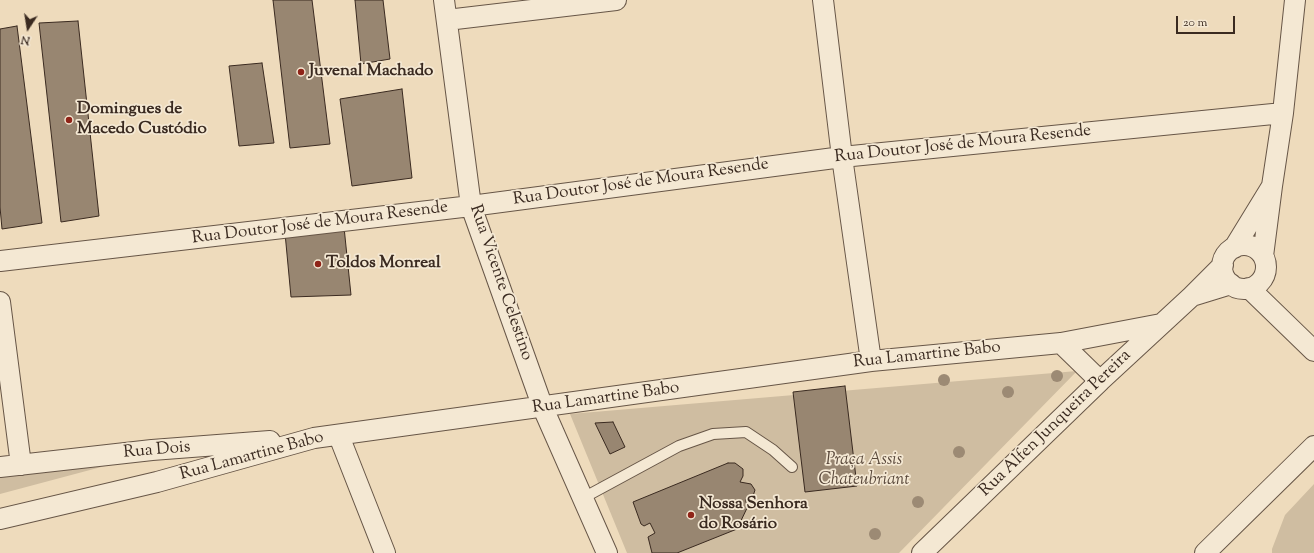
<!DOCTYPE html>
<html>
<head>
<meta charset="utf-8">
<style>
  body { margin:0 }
  #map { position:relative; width:1314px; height:553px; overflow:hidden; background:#eedbbc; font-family:"Sorts Mill Goudy",serif }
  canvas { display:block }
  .north { position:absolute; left:8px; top:8px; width:40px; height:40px; -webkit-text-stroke:3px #f4e8d3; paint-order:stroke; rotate:192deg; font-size:11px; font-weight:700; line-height:16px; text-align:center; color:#3a2a20 }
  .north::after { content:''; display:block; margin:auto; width:14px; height:18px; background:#3a2a20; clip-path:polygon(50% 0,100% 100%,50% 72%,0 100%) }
  .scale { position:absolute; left:1176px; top:16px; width:59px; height:18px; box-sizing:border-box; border:2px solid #3a2a20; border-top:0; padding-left:5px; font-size:12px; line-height:14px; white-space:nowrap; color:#3a2a20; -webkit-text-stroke:3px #f4e8d3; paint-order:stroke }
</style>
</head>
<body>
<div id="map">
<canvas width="1314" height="553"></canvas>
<div class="north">N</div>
<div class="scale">20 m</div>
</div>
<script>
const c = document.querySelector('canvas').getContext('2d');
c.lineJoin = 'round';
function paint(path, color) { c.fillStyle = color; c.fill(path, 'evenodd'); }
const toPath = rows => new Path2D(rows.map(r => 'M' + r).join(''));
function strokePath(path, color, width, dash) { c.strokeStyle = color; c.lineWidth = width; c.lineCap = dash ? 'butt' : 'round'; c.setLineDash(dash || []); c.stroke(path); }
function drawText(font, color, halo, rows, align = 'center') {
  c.font = font + ' "Sorts Mill Goudy",serif'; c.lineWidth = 3.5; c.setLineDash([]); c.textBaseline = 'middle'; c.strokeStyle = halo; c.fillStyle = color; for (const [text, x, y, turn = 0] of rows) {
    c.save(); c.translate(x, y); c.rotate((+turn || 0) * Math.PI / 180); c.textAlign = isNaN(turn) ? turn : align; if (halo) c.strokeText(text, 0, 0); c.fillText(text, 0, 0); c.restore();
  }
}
paint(toPath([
  [1077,371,899,553,627,553,570,414],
  [105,466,0,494,0,476],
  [1314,484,1314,553,1272,553,1272,549,1285,515]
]), '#cfbda1');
const building = toPath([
  [273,0,312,0,330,144,290,148,273,0],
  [355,0,383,0,390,59,361,64,355,0],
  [78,21,99,216,61,222,39,23,78,21],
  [17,26,42,223,2,229,0,207,0,29,17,26],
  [262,63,274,143,239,146,229,66,262,63],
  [402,89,412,178,352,186,340,99,402,89],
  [344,227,351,295,291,297,285,233,344,227],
  [845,386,857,486,805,492,793,392,845,386],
  [613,422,625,447,610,454,595,423,613,422],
  [728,463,735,463,743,469,743,476,740,482,751,484,755,490,753,496,746,499,746,502,748,506,737,529,677,553,652,553,648,537,655,533,650,523,644,526,641,524,633,502,728,463]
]);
paint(building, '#988671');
strokePath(building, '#3a2a20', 1);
const lane = toPath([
  [583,498,679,446,713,434,746,432,773,450,792,467]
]);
const street = toPath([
  [444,0,471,206,543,408,607,553],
  [823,0,842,157,871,361],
  [447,20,616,0],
  [1272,186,1283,113,1295,0],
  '1222 267a22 22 0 1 1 44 0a22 22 0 1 1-44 0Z',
  [1234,248,1272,186,1263,256],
  [0,261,471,206,842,157,1283,113],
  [1223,265,1192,296,1231,284],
  [1249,288,1314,351],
  [0,302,21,465],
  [1061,343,1100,381],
  [339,436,385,553],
  [0,467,152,450,270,441],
  [0,519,157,482,314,438,871,361,1061,343,1161,324],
  [922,553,1100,381,1192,296],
  [1205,553,1314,446]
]);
strokePath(lane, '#675647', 12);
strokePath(street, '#675647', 22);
strokePath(lane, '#f4e8d3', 10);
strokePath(street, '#f4e8d3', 20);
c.fillStyle = '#9c8a74';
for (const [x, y] of [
  [1057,376],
  [944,380],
  [1008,392],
  [959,452],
  [918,502],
  [875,534]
]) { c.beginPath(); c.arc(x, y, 6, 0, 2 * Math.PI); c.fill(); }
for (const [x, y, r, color] of [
  [301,72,4,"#8f2418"],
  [69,120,4,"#8f2418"],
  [318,264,4,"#8f2418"],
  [691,515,4,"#8f2418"]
]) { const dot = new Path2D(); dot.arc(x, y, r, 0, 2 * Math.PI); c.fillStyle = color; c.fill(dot); strokePath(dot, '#f4e8d3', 1.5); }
drawText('bold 17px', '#3a2a20', '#f4e8d3', [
  ["Juvenal Machado",309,72],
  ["Domingues de",77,110],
  ["Macedo Custódio",77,130],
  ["Toldos Monreal",326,264],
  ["Nossa Senhora",699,505],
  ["do Rosário",699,525]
], 'left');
drawText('17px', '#3a2a20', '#f4e8d3', [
  ["Rua Doutor José de Moura Resende",963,145,-6],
  ["Rua Doutor José de Moura Resende",641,183,-8],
  ["Rua Doutor José de Moura Resende",320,224,-7],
  ["Rua Vicente Celestino",500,283,71],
  ["Rua Lamartine Babo",927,356,-6],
  ["Rua Lamartine Babo",606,399,-8],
  ["Rua Alfen Junqueira Pereira",1056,424,-44],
  ["Rua Dois",157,451,-5],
  ["Rua Lamartine Babo",252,457,-15]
]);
drawText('italic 17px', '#58473a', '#f4e8d3', [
  ["Praça Assis",864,461],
  ["Chateubriant",864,481]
]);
</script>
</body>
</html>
